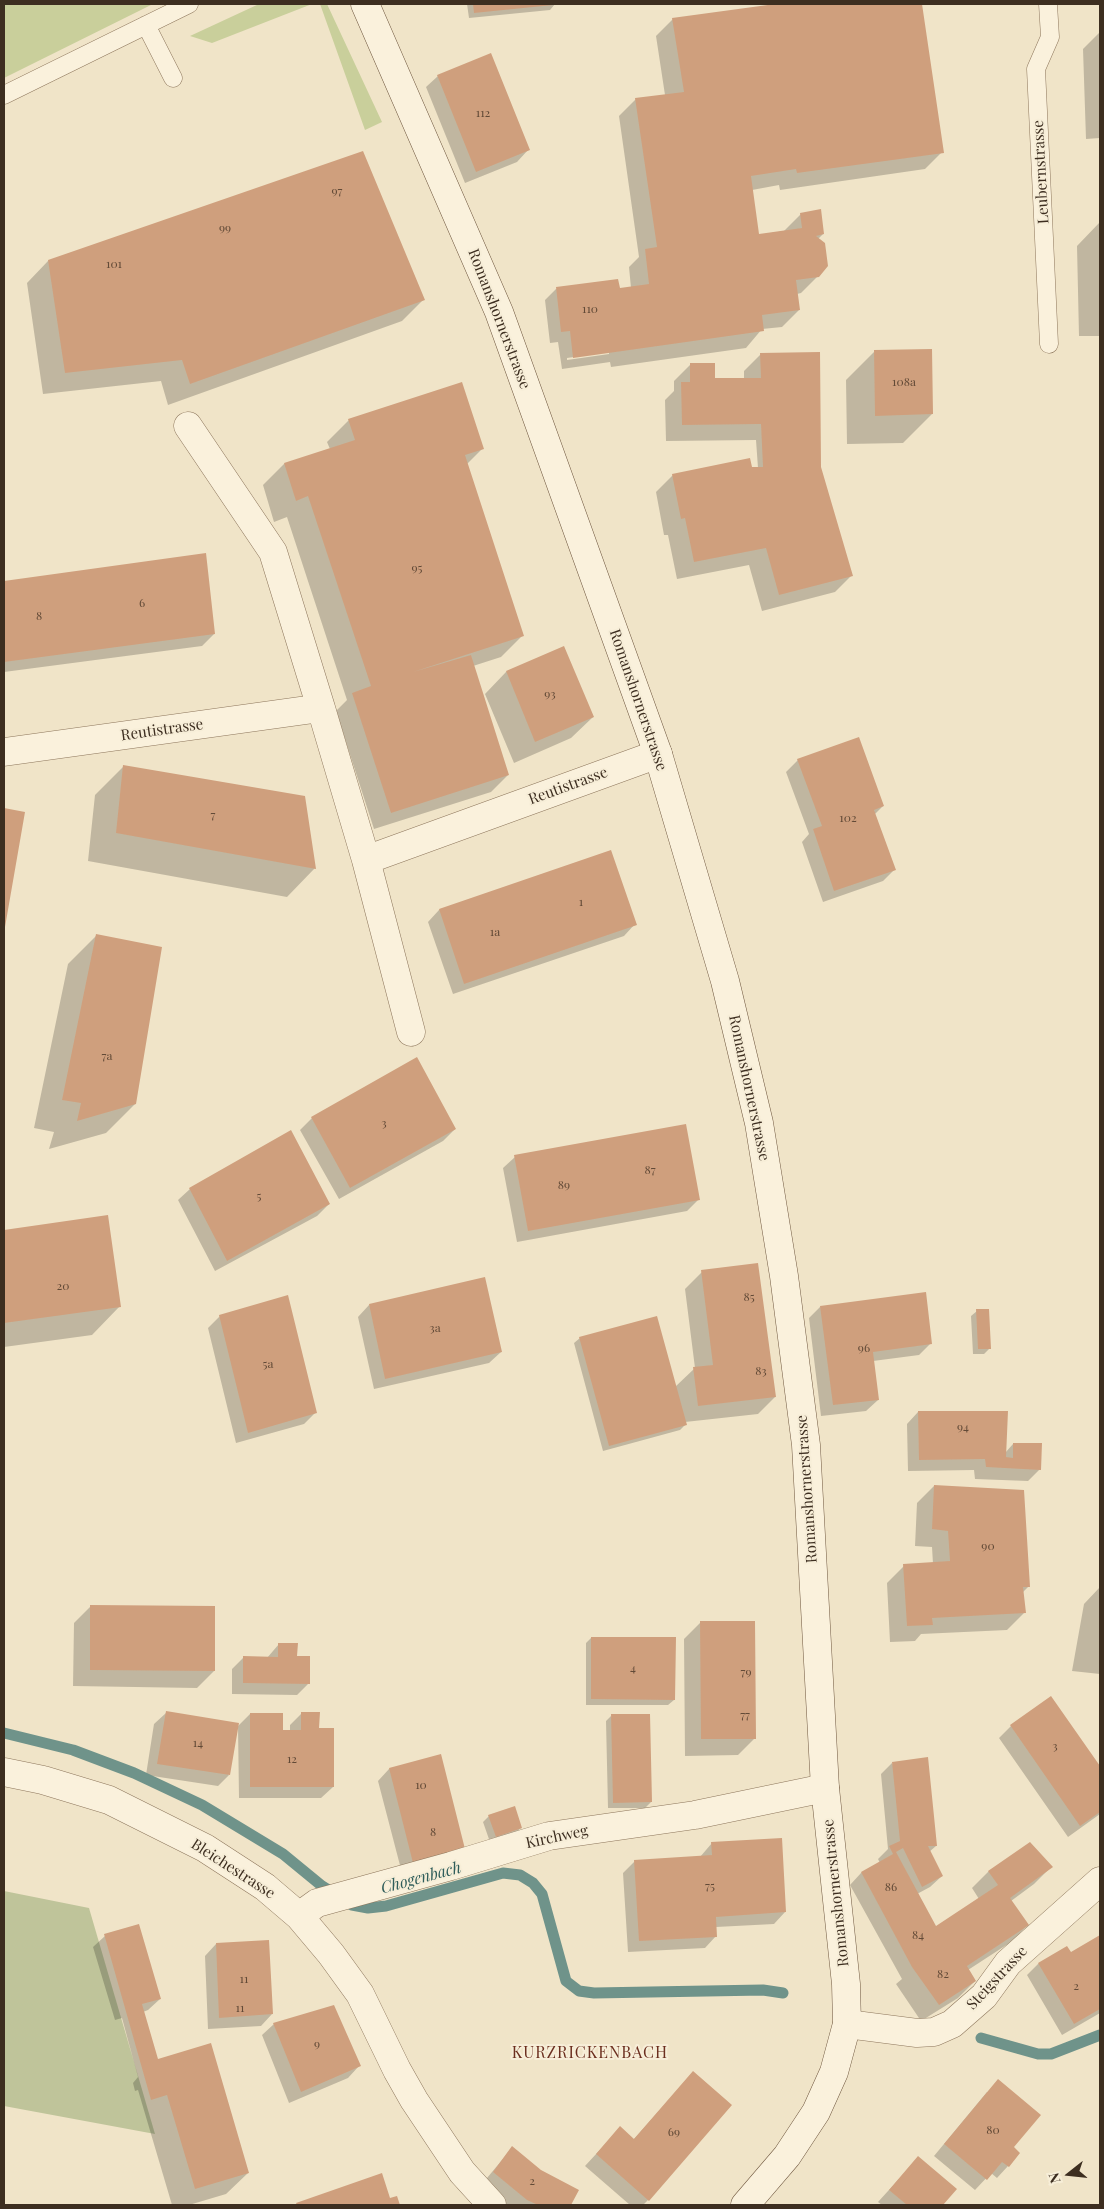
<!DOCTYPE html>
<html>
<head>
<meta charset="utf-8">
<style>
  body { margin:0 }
  #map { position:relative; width:1104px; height:2209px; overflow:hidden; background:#f0e4c8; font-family:"Playfair Display",serif }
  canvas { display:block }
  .frame { position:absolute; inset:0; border:5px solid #3d2e20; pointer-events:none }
  .north { position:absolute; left:1044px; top:2149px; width:50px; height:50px; -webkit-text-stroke:4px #f7eed8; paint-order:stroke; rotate:254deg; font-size:14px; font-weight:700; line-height:20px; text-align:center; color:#3d2e20 }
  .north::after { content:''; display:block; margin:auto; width:18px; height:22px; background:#3d2e20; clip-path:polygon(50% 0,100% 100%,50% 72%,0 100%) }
</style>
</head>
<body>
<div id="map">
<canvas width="1104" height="2209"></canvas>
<div class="frame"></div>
<div class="north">N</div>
</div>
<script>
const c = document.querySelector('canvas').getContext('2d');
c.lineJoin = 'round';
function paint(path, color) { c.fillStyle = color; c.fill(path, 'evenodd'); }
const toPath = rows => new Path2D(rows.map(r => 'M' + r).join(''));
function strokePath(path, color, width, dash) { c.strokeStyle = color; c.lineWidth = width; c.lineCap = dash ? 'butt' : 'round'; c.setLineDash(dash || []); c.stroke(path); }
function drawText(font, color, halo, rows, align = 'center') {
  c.font = font + ' "Playfair Display",serif'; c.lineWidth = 4; c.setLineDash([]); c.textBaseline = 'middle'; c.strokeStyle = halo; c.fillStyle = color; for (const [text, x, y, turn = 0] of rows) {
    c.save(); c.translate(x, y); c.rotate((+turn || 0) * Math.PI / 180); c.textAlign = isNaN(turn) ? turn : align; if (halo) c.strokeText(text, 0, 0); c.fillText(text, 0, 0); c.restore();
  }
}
paint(toPath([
  [4,4,153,4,4,78],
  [259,4,312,4,212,43,190,36],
  [320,4,327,4,382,122,365,130]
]), '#c9cf9b');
paint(toPath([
  [4,1891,89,1908,155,2134,4,2106]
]), '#bfc49a');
paint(toPath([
  [467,4,555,4,550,10,469,18],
  [784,4,921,4,942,152,925,169,780,190,779,185,752,190,758,235,784,231,801,214,823,234,818,239,818,276,801,293,797,294,799,310,782,327,762,329,746,348,611,367,610,362,562,369,558,342,550,343,545,300,556,289,619,291,631,288,629,267,639,257,619,116,636,99,665,95,656,36,673,19],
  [609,352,609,354,567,360,567,358],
  [1100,32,1100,138,1086,139,1083,49],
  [438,76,528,150,517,162,465,183,426,87],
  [1100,222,1100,336,1079,336,1077,246],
  [48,261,423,300,402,321,168,405,161,381,43,394,27,283],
  [875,351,932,414,903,443,847,444,846,380],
  [761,354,820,467,852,575,835,592,762,611,749,565,677,579,668,535,664,535,656,492,673,475,758,468,756,440,666,441,665,400,674,391,674,381,691,364,714,380,744,379,744,371],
  [349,420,482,449,466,465,523,635,501,657,473,666,508,775,491,792,374,829,336,711,347,700,287,517,274,522,263,485,284,464,330,449,327,442],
  [204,554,214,634,202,646,4,672,4,582],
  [563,648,593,717,571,738,514,763,485,694,506,672],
  [798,760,883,806,875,814,894,870,883,881,823,902,802,842,809,834,786,772],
  [124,766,315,868,287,897,88,861,95,795],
  [4,809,24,813,4,926],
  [610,852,635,924,624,936,453,994,428,922,439,910],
  [97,935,135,1104,106,1133,49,1149,54,1132,34,1128,68,964],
  [312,1118,455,1129,443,1141,339,1199,300,1130],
  [515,1157,698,1200,687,1211,517,1242,503,1168],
  [190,1189,329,1204,317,1216,215,1271,178,1200],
  [107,1217,120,1306,92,1335,4,1347,4,1231],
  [702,1272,775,1397,758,1414,685,1422,685,1425,680,1430,603,1451,574,1343,580,1338,675,1387,695,1368,685,1289],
  [369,1305,501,1352,489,1363,374,1389,358,1317],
  [820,1307,931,1343,919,1355,873,1361,878,1400,866,1411,821,1416,809,1318],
  [977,1311,990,1348,984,1354,973,1354,971,1316],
  [220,1316,316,1412,304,1424,236,1443,208,1328],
  [918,1412,1005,1453,1013,1444,1040,1469,1028,1481,975,1479,974,1470,908,1471,907,1424],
  [934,1486,1029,1586,1023,1592,1024,1613,1007,1630,921,1634,915,1641,890,1642,887,1583,904,1566,933,1564,932,1547,915,1546,917,1503],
  [1100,1587,1100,1674,1072,1671,1084,1604],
  [91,1606,214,1671,197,1688,73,1686,74,1623],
  [701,1622,755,1738,738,1755,685,1756,684,1639],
  [591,1638,674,1700,668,1705,586,1705,586,1643],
  [279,1644,296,1657,308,1684,297,1695,232,1694,232,1669,243,1658,267,1658],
  [1051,1698,1100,1769,1100,1814,1068,1837,999,1738,1011,1726],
  [166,1713,229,1775,218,1786,146,1775,154,1724],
  [250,1714,282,1731,290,1731,290,1725,301,1714,318,1729,333,1787,321,1798,239,1798,238,1726],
  [611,1716,651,1802,645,1808,608,1808,606,1721],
  [440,1756,464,1849,402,1873,378,1781,389,1769],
  [892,1763,936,1846,929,1852,942,1876,930,1887,917,1894,935,1928,979,1899,972,1888,989,1871,1051,1867,1034,1884,1011,1901,1028,1925,1011,1942,968,1970,975,1981,958,1998,921,2021,896,1984,902,1979,850,1885,861,1873,880,1863,878,1859,888,1849,881,1774],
  [489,1816,521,1828,515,1833,490,1842,483,1822],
  [712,1843,785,1912,774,1924,716,1927,716,1936,705,1948,628,1952,623,1873,635,1861,700,1857],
  [105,1936,160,1999,148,2010,143,2012,157,2061,248,2173,226,2194,189,2205,172,2205,138,2090,135,2091,133,2083,138,2077,122,2018,115,2020,93,1947],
  [1100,1937,1100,2013,1062,2035,1027,1975,1038,1964,1067,1947,1071,1954],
  [216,1944,272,2014,261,2026,208,2029,205,1956],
  [274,2024,359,2066,348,2078,289,2103,262,2035],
  [693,2073,648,2200,643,2205,630,2205,585,2166,620,2128,633,2140],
  [987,2092,1012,2147,1008,2166,997,2178,991,2173,975,2190,934,2156],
  [512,2148,540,2171,577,2190,570,2205,508,2205,482,2184],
  [918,2158,955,2189,942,2205,882,2205,878,2202],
  [396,2197,399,2205,296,2205,389,2200]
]), '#0003');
strokePath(toPath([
  [4,1733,73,1750,134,1773,202,1805,283,1854,322,1886,352,1905,368,1908,386,1906,503,1873,520,1875,533,1883,542,1894,566,1981,579,1991,594,1993,763,1990,783,1993],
  [981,2038,1038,2054,1051,2054,1100,2035]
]), '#6f938a', 11);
paint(toPath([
  [473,4,553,4,553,5,474,13],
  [775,4,922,4,944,153,797,173,796,169,751,176,759,234,802,228,800,213,821,209,824,234,816,236,825,243,828,266,819,277,796,280,800,310,762,315,764,331,573,358,570,331,561,332,556,287,618,279,620,288,649,284,645,249,657,247,635,98,684,92,672,18],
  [491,53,530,150,476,172,437,75],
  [363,151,425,300,190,384,182,360,65,373,48,260],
  [932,349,933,414,875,416,874,350],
  [820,352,821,467,853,576,779,595,766,548,694,562,685,518,681,519,672,474,750,458,752,467,763,467,761,424,682,425,681,382,690,382,690,363,715,363,715,378,761,378,760,353],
  [462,382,484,449,465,455,524,636,413,672,471,655,509,775,391,813,352,693,371,686,308,496,296,501,284,463,355,440,348,419],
  [206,553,215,634,4,662,4,581],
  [564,646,594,717,535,742,506,671],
  [859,737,884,806,874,810,896,870,834,891,813,829,822,826,797,759],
  [123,765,305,796,316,869,116,833],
  [4,808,25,812,5,927,4,927],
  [611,850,637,925,464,984,439,909],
  [96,934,162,947,136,1104,77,1121,81,1103,62,1100],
  [417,1057,456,1129,350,1188,311,1117],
  [686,1124,700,1200,528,1231,514,1155],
  [291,1130,330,1204,227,1261,189,1188],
  [108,1215,121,1307,4,1323,4,1230],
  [758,1263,776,1397,698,1406,693,1367,713,1365,701,1270],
  [485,1277,502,1352,385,1379,369,1304],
  [926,1292,932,1344,873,1352,879,1400,833,1405,820,1306],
  [288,1295,317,1413,248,1433,219,1315],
  [976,1309,989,1309,991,1349,978,1349],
  [657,1316,687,1425,609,1446,579,1337],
  [918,1411,1008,1411,1006,1457,1013,1458,1013,1443,1042,1443,1041,1470,986,1467,985,1459,919,1460],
  [934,1485,1024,1490,1030,1587,1023,1587,1026,1613,932,1618,933,1625,907,1626,903,1564,950,1561,948,1531,932,1529],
  [90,1605,215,1606,215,1671,90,1670],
  [700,1621,755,1621,756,1739,701,1739],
  [591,1637,676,1637,675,1700,591,1699],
  [278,1643,298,1643,297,1656,310,1656,310,1684,243,1683,243,1656,278,1657],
  [1051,1696,1100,1766,1100,1812,1080,1826,1010,1725],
  [166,1711,239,1723,230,1775,157,1764],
  [301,1712,320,1712,319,1728,334,1728,334,1787,250,1787,250,1713,283,1713,283,1730,301,1730],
  [611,1714,650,1714,652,1802,613,1803],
  [441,1754,465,1849,413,1863,389,1768],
  [928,1757,937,1846,928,1846,943,1876,922,1887,903,1848,896,1852,936,1926,998,1885,988,1871,1030,1842,1053,1867,1010,1898,1029,1925,967,1966,976,1981,939,2005,912,1967,861,1872,893,1854,889,1846,900,1841,892,1762],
  [515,1806,522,1828,496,1837,488,1815],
  [782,1838,786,1912,716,1917,717,1937,639,1941,634,1860,712,1855,711,1842],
  [139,1924,161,1999,142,2004,158,2059,211,2043,249,2173,195,2189,167,2095,151,2100,104,1934],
  [1100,1935,1100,2009,1074,2024,1038,1963,1067,1946,1071,1952],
  [269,1940,273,2014,219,2018,216,1943],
  [334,2005,361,2066,301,2092,273,2023],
  [693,2071,732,2105,649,2201,596,2154,620,2126,634,2139],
  [998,2079,1041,2115,1014,2147,1020,2153,1009,2167,1002,2162,987,2180,944,2144],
  [512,2146,541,2170,579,2190,571,2205,538,2205,527,2200,493,2172],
  [918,2156,957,2189,943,2205,907,2205,889,2190],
  [382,2173,390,2198,397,2196,400,2205,297,2205,296,2203]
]), '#cf9f7d');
const lane = toPath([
  [1048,4,1050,37,1036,69,1049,344],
  [146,25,173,78],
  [4,95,189,4]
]);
const street = toPath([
  [188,426,273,552,321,708],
  [4,752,321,708,366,860,658,754],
  [366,860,411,1032],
  [4,1772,43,1780,109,1800,205,1848,265,1887,299,1916,331,1954,360,1994,397,2070,414,2100,462,2172,492,2205],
  [299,1916,317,1903,451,1866,549,1836,695,1815,825,1788],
  [847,2024,917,2033,934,2032,952,2024,984,1996,1008,1963,1100,1881]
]);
const secondary = toPath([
  [365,4,499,312,658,754,725,981,759,1123,784,1276,806,1445,825,1788,846,1984,847,2024,834,2072,816,2112,787,2156,745,2205]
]);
strokePath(lane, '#8d765c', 19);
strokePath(street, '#8d765c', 29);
strokePath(secondary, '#6f573f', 29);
strokePath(lane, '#faf1dc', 18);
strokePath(street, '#faf1dc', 28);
strokePath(secondary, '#faf1dc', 28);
drawText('12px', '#624a37', null, [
  ["112",483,113],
  ["97",337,191],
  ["99",225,228],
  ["101",114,264],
  ["110",590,309],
  ["108a",904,382],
  ["95",417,568],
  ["6",142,603],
  ["8",39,616],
  ["93",550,694],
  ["7",213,815],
  ["102",848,818],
  ["1",581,902],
  ["1a",495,932],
  ["7a",107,1056],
  ["3",384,1123],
  ["87",650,1170],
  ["89",564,1185],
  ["5",259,1196],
  ["20",63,1286],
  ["85",749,1297],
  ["3a",435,1328],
  ["96",864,1348],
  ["5a",268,1364],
  ["83",761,1371],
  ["94",963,1427],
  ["90",988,1546],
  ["4",633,1668],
  ["79",746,1672],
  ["77",745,1715],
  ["14",198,1743],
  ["3",1055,1746],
  ["12",292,1759],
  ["10",421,1785],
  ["8",433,1832],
  ["75",710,1886],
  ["86",891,1887],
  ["84",918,1935],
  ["82",943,1974],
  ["11",244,1979],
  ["2",1076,1986],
  ["11",240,2008],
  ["9",317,2044],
  ["80",993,2130],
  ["69",674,2132],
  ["2",532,2181]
]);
drawText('15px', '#3d2e20', '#f7eed8', [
  ["Leubernstrasse",1041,172,-93],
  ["Romanshornerstrasse",499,319,69],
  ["Romanshornerstrasse",638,700,71],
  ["Reutistrasse",162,730,-8],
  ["Reutistrasse",568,786,-20],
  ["Romanshornerstrasse",749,1088,78],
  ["Romanshornerstrasse",807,1489,-94],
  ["Kirchweg",557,1837,-12],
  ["Bleichestrasse",233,1869,33],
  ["Romanshornerstrasse",836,1893,-96],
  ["Steigstrasse",997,1978,-47]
]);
drawText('italic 16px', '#2f5d5a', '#f7eed8', [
  ["Chogenbach",421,1878,-15]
]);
c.letterSpacing = '1px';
drawText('16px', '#6b2e1e', '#f7eed8', [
  ["KURZRICKENBACH",590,2053]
]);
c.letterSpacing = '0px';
</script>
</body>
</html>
